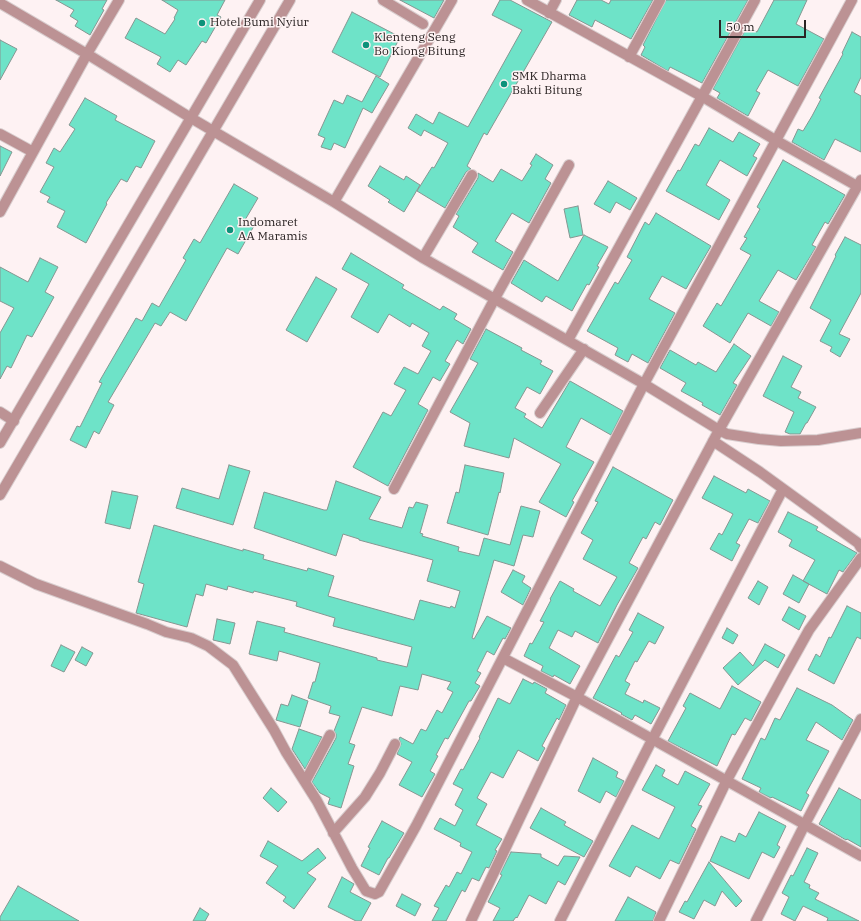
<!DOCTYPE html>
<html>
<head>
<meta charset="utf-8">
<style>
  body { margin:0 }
  #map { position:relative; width:861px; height:921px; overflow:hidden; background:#fef2f3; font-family:"IBM Plex Serif",serif }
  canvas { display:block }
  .scale { position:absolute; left:719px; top:20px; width:87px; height:18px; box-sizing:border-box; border:2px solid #2b2424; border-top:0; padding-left:5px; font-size:12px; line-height:14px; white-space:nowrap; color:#2b2424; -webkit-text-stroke:3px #fef2f3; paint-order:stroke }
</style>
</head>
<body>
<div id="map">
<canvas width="861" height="921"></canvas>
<div class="scale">50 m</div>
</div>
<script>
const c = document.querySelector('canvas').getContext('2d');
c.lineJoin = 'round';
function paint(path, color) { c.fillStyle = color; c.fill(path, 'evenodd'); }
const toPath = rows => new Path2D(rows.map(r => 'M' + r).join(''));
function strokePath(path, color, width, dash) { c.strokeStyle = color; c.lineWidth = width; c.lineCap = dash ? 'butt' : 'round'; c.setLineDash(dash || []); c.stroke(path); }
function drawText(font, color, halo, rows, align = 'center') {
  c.font = font + ' "IBM Plex Serif",serif'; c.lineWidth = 3; c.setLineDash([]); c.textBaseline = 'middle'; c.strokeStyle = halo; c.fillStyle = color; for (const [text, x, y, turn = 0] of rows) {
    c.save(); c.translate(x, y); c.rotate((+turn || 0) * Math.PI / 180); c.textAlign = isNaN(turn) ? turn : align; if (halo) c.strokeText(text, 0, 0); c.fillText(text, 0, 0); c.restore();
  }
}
const building = toPath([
  [56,0,107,0,102,9,104,10,90,35,75,26,78,21,70,16,74,10,56,0],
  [162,0,225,0,217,15,221,17,206,43,202,41,186,65,178,60,170,72,157,64,161,57,125,38,136,18,165,34,175,19,174,18,178,10,162,0],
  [400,0,444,0,434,18,400,0],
  [500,0,510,0,552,22,487,135,484,133,467,166,471,169,466,172,445,208,417,191,432,167,434,168,448,143,424,130,421,136,408,128,416,114,433,124,439,112,468,127,522,30,492,15,500,0],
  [577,0,601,0,609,4,611,0,653,0,631,39,595,20,592,27,569,15,577,0],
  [666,0,748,0,702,83,670,67,668,71,641,55,645,47,643,45,666,0],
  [774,0,807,0,796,24,824,39,798,86,768,70,756,91,760,93,748,116,717,98,720,93,713,89,747,27,757,32,774,0],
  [352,12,400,37,380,77,332,52,352,12],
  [852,32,861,37,861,77,854,92,861,96,861,152,835,139,824,160,792,142,798,129,803,131,812,116,821,99,819,98,843,54,842,53,852,32],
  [0,40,17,49,0,80,0,40],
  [376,76,389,84,372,113,363,108,345,148,334,143,331,150,321,147,325,138,318,135,334,100,343,104,347,95,362,102,376,76],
  [85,98,117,116,115,120,155,141,141,168,136,166,127,182,121,179,106,203,107,204,86,243,57,227,65,211,47,202,50,197,40,192,54,167,46,163,54,148,60,152,75,129,69,125,85,98],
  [709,128,733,142,739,132,760,144,753,156,757,158,747,176,720,160,706,185,730,200,719,220,666,191,678,170,680,171,695,144,699,146,709,128],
  [0,146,12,152,0,176,0,146],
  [536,154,553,165,545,179,551,183,529,223,512,213,495,241,513,252,503,270,472,252,478,243,453,227,459,216,456,214,478,178,478,173,493,182,501,169,522,181,532,165,530,164,536,154],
  [783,160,845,195,828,224,825,222,812,245,816,247,796,280,778,270,759,301,779,312,771,326,748,313,730,343,703,326,717,303,721,306,751,255,740,249,747,238,744,237,760,209,757,207,783,160],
  [380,166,404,180,406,176,420,185,404,212,388,202,390,200,368,186,380,166],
  [608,181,637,198,630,210,616,202,610,213,594,204,608,181],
  [234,184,258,198,245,220,254,226,238,254,227,248,186,321,170,312,161,326,155,323,108,402,114,405,99,434,94,431,86,448,70,440,77,426,80,427,102,383,99,382,136,318,142,321,152,303,159,307,186,260,183,258,194,239,200,243,234,184],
  [578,206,583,235,570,238,564,209,578,206],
  [656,213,711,246,686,289,662,276,649,299,675,313,648,363,632,354,628,362,615,355,618,348,587,331,615,282,618,284,632,260,627,257,645,222,649,225,656,213],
  [584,235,608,247,597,266,599,267,589,285,587,284,572,311,546,296,542,302,511,283,524,260,558,281,584,235],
  [845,237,861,245,861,293,839,334,850,339,840,357,830,351,832,347,820,341,831,320,810,308,836,256,835,255,845,237],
  [351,253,404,285,402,288,440,310,443,306,457,314,454,319,471,329,463,344,457,340,445,361,450,364,440,381,433,377,418,404,428,410,388,486,353,467,383,412,391,416,406,390,394,384,404,367,418,374,431,351,422,346,429,333,412,323,410,327,389,314,378,333,351,317,369,284,342,269,351,253],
  [40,258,58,267,45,292,54,297,32,337,27,335,11,368,7,366,0,379,0,333,14,308,0,301,0,267,28,282,40,258],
  [316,277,337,289,307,342,286,330,316,277],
  [486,329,522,348,521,350,542,361,540,364,553,371,540,394,527,387,515,408,526,414,524,417,542,428,570,381,623,411,611,435,581,418,566,447,594,462,572,501,574,502,566,517,539,502,561,464,514,438,509,458,464,446,470,423,450,412,478,363,470,359,486,329],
  [734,344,751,356,733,383,737,385,720,415,702,405,703,403,681,391,686,383,660,368,670,350,696,365,698,362,716,372,734,344],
  [783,356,802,366,791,387,801,392,798,398,816,407,807,423,806,423,800,434,790,434,785,432,794,412,763,396,783,356],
  [229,465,250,471,233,525,176,508,182,488,219,499,229,465],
  [465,465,504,473,500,493,499,492,488,535,447,523,456,492,459,493,465,465],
  [613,467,673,500,660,525,655,522,646,539,643,537,629,563,638,568,617,605,598,643,575,631,572,637,558,630,549,648,580,666,570,684,554,675,553,677,541,671,543,666,524,656,530,643,532,644,544,622,540,621,551,600,550,599,560,581,574,589,573,591,600,606,617,577,583,559,593,540,581,533,598,502,595,501,613,467],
  [714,476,746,493,748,489,770,501,758,523,749,519,736,543,740,545,732,561,710,549,719,533,722,535,733,514,702,498,714,476],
  [336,481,381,497,369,519,402,528,409,507,413,508,416,502,428,505,420,533,423,534,422,536,459,547,458,551,479,556,484,538,510,545,521,506,540,511,533,537,523,535,514,566,494,560,472,638,474,639,487,616,511,628,505,639,503,638,494,655,487,651,477,671,481,673,475,683,480,686,471,701,469,701,448,739,445,738,436,755,438,756,430,771,435,774,422,797,399,785,412,762,397,754,401,744,399,739,400,737,413,744,421,729,426,731,437,710,442,713,453,692,447,689,451,682,422,674,418,690,400,686,392,716,362,707,349,743,355,745,348,764,354,766,341,808,328,804,330,798,320,793,312,782,336,738,336,734,334,731,340,716,329,713,331,706,308,698,313,682,315,682,320,663,279,651,277,661,249,654,257,621,285,628,284,632,377,658,377,660,407,667,412,647,333,626,335,618,296,606,297,602,254,591,253,593,228,586,227,590,206,584,203,596,196,594,187,627,136,613,144,584,138,582,154,525,243,551,243,549,264,555,263,559,307,571,308,568,334,576,328,596,414,620,420,600,450,608,451,606,455,608,460,591,427,581,433,560,359,540,359,539,343,534,336,556,254,528,264,492,324,510,327,510,336,481],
  [112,491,138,496,130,529,105,523,112,491],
  [788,512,818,527,816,530,857,553,843,572,839,570,827,594,803,581,815,560,789,546,792,540,778,532,788,512],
  [513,570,525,576,522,582,531,588,523,605,501,592,513,570],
  [793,575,809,584,799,603,783,594,793,575],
  [758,581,768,587,759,605,748,598,758,581],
  [847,606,861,613,861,639,857,637,834,684,808,670,816,654,820,657,829,637,831,638,847,606],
  [789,607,806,616,799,630,782,620,789,607],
  [638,613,664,627,655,644,649,641,637,662,635,661,625,681,630,684,625,694,643,703,644,700,660,708,651,724,635,715,632,720,621,714,622,713,593,698,616,655,619,657,633,632,629,630,638,613],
  [217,619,235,623,230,644,213,640,217,619],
  [727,628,738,635,733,644,722,638,727,628],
  [765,644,785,655,778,668,765,660,738,685,723,668,740,652,753,666,765,644],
  [61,645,75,652,64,672,51,666,61,645],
  [82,647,93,653,86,666,75,660,82,647],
  [523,679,533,684,534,682,547,689,545,693,566,705,559,720,557,718,542,746,545,748,538,761,518,750,503,778,491,772,477,798,487,804,476,825,502,839,495,850,497,851,489,868,486,867,479,881,472,878,465,892,462,890,446,921,432,921,439,908,434,906,446,885,449,887,457,872,461,874,472,852,460,846,461,843,434,829,440,818,455,826,463,810,455,805,463,789,453,784,461,769,463,770,480,738,479,737,498,698,510,704,523,679],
  [732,686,761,702,751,721,745,718,735,735,732,734,717,766,668,741,686,708,683,706,690,693,720,709,732,686],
  [797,688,832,705,853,720,842,740,816,722,806,740,829,751,806,793,809,795,801,811,772,797,771,798,759,792,761,788,742,779,761,738,765,740,775,718,780,720,797,688],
  [292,695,308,701,300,727,276,720,281,704,288,706,292,695],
  [299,729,322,737,305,769,292,749,299,729],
  [593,758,618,772,616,777,624,781,616,797,606,791,600,803,578,791,593,758],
  [656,765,665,770,662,776,678,785,685,771,710,784,698,805,702,806,691,826,696,829,679,864,670,860,660,879,636,866,630,877,609,866,632,825,659,839,675,807,642,790,656,765],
  [271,788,287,802,278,812,263,798,271,788],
  [839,788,861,800,861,847,847,839,846,840,819,824,839,788],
  [541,808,566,822,564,825,593,841,584,857,530,828,541,808],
  [759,812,786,826,777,845,780,847,774,858,762,852,749,879,710,861,721,836,735,842,739,833,746,837,759,812],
  [382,821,404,833,389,858,388,858,379,875,361,866,370,848,368,847,382,821],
  [268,841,302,861,318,848,326,858,307,873,316,879,294,909,283,901,286,897,266,883,278,866,260,856,268,841],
  [807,848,818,853,804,882,810,885,809,888,819,893,815,899,859,921,827,921,828,918,803,906,795,921,781,914,789,897,782,893,791,875,793,876,807,848],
  [511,852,541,854,541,857,558,866,564,856,580,857,565,885,558,881,546,904,529,895,517,918,516,917,513,921,493,921,500,908,488,902,502,875,500,874,511,852],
  [709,862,742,901,736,907,722,891,715,906,704,900,694,919,679,912,685,901,687,902,709,862],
  [342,877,354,884,350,892,371,903,361,921,356,921,328,907,342,877],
  [18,886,79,921,0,921,0,917,18,886],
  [402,894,421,904,415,916,396,906,402,894],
  [628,897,656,912,653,921,615,921,628,897],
  [200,908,209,914,205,921,193,921,200,908]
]);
paint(building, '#6ee3c8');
strokePath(building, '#859691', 1);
const minor = toPath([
  [383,0,423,24],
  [527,0,703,97,777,141,857,186],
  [0,3,92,57,191,118,334,202,423,258,644,384,719,430,727,434,759,439,781,441,818,440,861,433],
  [549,13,556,0],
  [629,57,660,0],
  [0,134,33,152],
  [334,202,452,0],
  [0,212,87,54,119,0],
  [423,258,472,175],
  [568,340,755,0],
  [0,412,14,421],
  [540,413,584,349],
  [713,441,760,472,833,525,858,543,861,548],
  [0,443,260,0],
  [394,489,494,300,569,165],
  [0,495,290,0],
  [0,566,36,584,147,624,166,632,191,638,208,646,233,665,274,730,286,752,317,801,352,868,366,891,375,894,379,892,416,826,644,384,852,0],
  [503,658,577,697,861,856],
  [305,782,330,735],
  [333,833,365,797,380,773,395,744],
  [471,921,577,697,719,430,861,180],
  [560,921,652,740,783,489],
  [659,921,727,780,784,675,809,630,861,558],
  [756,921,805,824,861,719]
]);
strokePath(minor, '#d8cdce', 12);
strokePath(minor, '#bc9294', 10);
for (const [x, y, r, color] of [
  [202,23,4,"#0d927a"],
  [366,45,4,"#0d927a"],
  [504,84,4,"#0d927a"],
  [230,230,4,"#0d927a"]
]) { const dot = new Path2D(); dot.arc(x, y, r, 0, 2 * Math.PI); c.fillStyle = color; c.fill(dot); strokePath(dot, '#fef2f3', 1.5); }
drawText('12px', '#2b2424', '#fef2f3', [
  ["Hotel Bumi Nyiur",210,23],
  ["Klenteng Seng",374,38],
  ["Bo Kiong Bitung",374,52],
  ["SMK Dharma",512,77],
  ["Bakti Bitung",512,91],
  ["Indomaret",238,223],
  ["AA Maramis",238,237]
], 'left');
</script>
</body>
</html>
